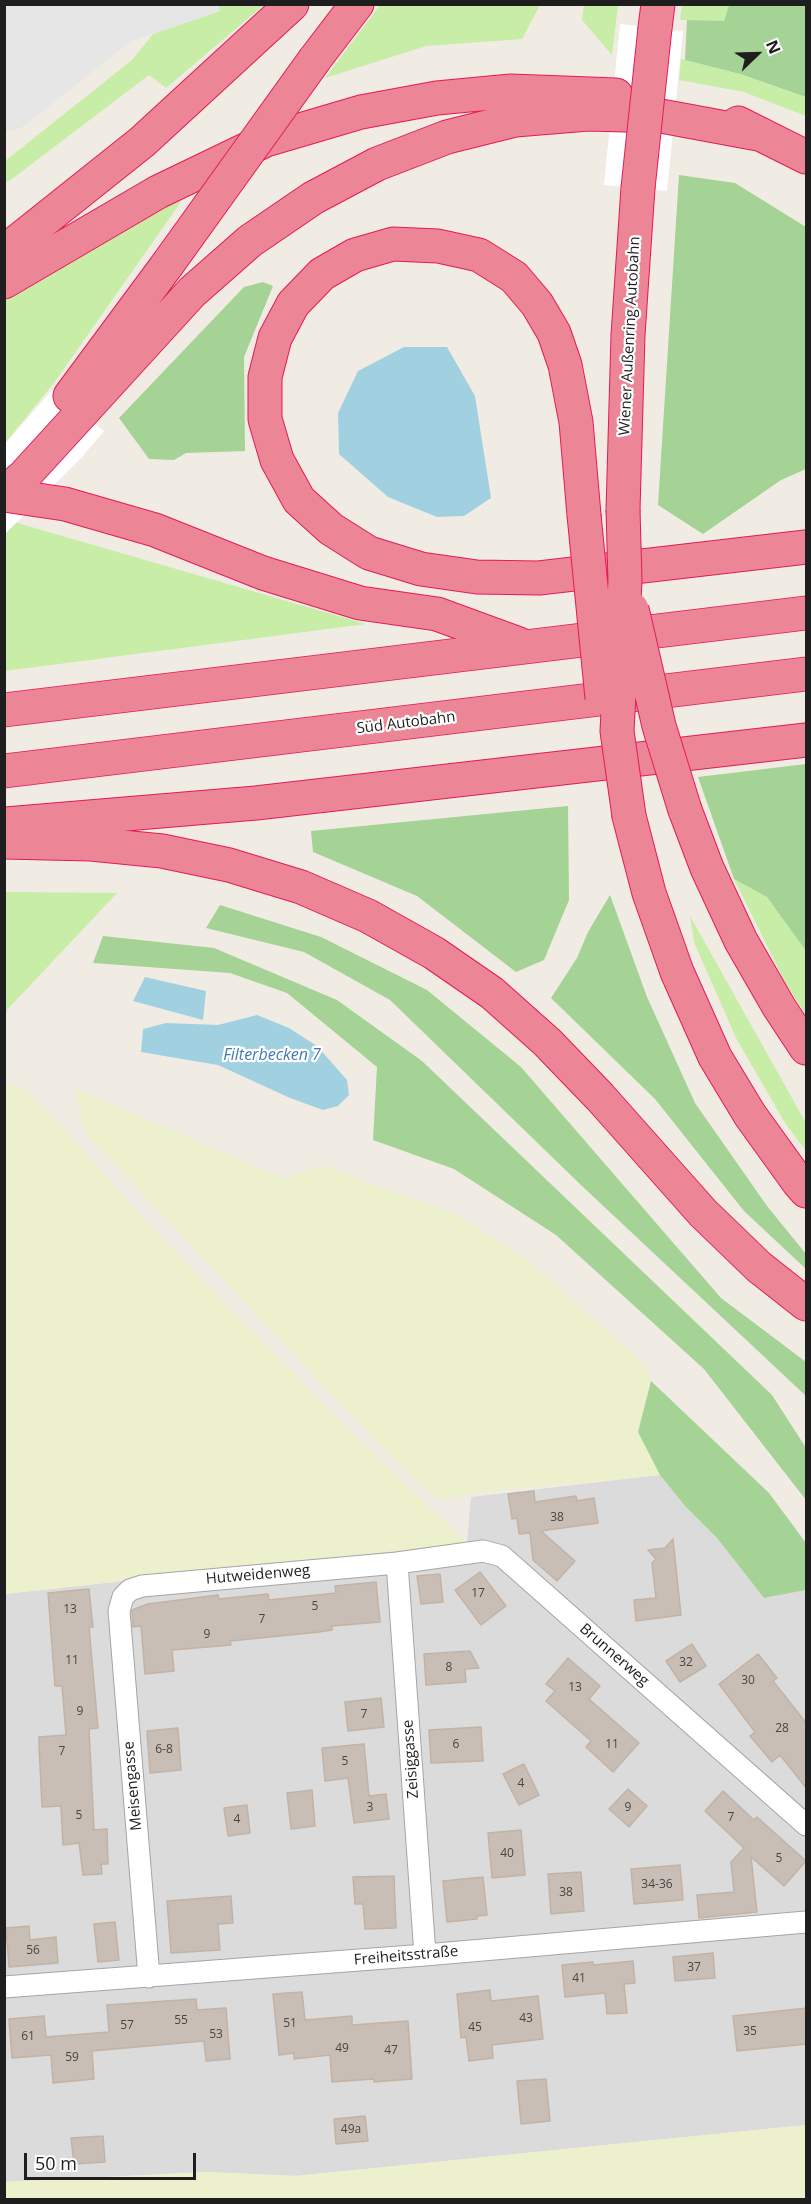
<!DOCTYPE html>
<html>
<head>
<meta charset="utf-8">
<style>
  body { margin:0 }
  #map { position:relative; width:811px; height:2204px; overflow:hidden; background:#f0ece3; font-family:"Open Sans",sans-serif }
  canvas { display:block }
  .frame { position:absolute; inset:0; border:6px solid #1e1e1e; pointer-events:none }
  .north { position:absolute; left:727px; top:24px; width:60px; height:60px; -webkit-text-stroke:4px #fff; paint-order:stroke; rotate:67deg; font-size:16px; font-weight:700; line-height:24px; text-align:center; color:#1e1e1e }
  .north::after { content:''; display:block; margin:auto; width:21px; height:27px; background:#1e1e1e; clip-path:polygon(50% 0,100% 100%,50% 72%,0 100%) }
  .scale { position:absolute; left:24px; top:2153px; width:172px; height:27px; box-sizing:border-box; border:3px solid #1e1e1e; border-top:0; padding-left:8px; font-size:18px; line-height:21px; white-space:nowrap; color:#1e1e1e; -webkit-text-stroke:4px #fff; paint-order:stroke }
</style>
</head>
<body>
<div id="map">
<canvas width="811" height="2204"></canvas>
<div class="frame"></div>
<div class="north">N</div>
<div class="scale">50 m</div>
</div>
<script>
const c = document.querySelector('canvas').getContext('2d');
c.lineJoin = 'round';
function paint(path, color) { c.fillStyle = color; c.fill(path, 'evenodd'); }
const toPath = rows => new Path2D(rows.map(r => 'M' + r).join(''));
function strokePath(path, color, width, dash) { c.strokeStyle = color; c.lineWidth = width; c.lineCap = dash ? 'butt' : 'round'; c.setLineDash(dash || []); c.stroke(path); }
function drawText(font, color, halo, rows, align = 'center') {
  c.font = font + ' "Open Sans",sans-serif'; c.lineWidth = 4.5; c.setLineDash([]); c.textBaseline = 'middle'; c.strokeStyle = halo; c.fillStyle = color; for (const [text, x, y, turn = 0] of rows) {
    c.save(); c.translate(x, y); c.rotate((+turn || 0) * Math.PI / 180); c.textAlign = isNaN(turn) ? turn : align; if (halo) c.strokeText(text, 0, 0); c.fillText(text, 0, 0); c.restore();
  }
}
paint(toPath([
  [660,1475,685,1506,717,1538,764,1598,806,1590,806,2125,295,2176,208,2172,5,2182,5,1594,467,1543,471,1497]
]), '#dcdbdb');
paint(toPath([
  [4,1085,20,1086,53,1117,153,1229,342,1423,467,1543,5,1594],
  [74,1088,284,1179,320,1165,453,1213,530,1262,647,1367,651,1381,638,1432,660,1475,476,1493,439,1500,386,1452,85,1133],
  [806,2125,806,2199,5,2199,5,2182,208,2172,295,2176]
]), '#ecf0cd');
paint(toPath([
  [218,5,264,5,166,88,149,75,8,182,5,182,5,161,132,60,153,34,220,11],
  [380,5,380,4,540,5,522,39,426,46,325,78],
  [584,5,618,5,612,55,582,20],
  [682,5,729,5,724,21,680,20],
  [681,59,739,74,806,97,806,116,744,92,679,80],
  [194,175,178,206,54,383,5,443,5,298],
  [14,522,366,624,5,671,5,529],
  [734,879,767,897,806,951,806,1015,785,982],
  [5,892,117,893,7,1010,5,1019],
  [690,916,806,1123,806,1151,785,1123,736,1038,694,942]
]), '#c7eda6');
paint(toPath([
  [729,5,806,5,806,97,740,74,685,60,687,20,724,21],
  [679,175,735,183,806,227,806,469,781,480,703,534,658,505],
  [263,282,273,286,244,357,245,451,186,453,174,460,149,459,119,418,244,287],
  [806,764,806,951,767,897,734,879,698,777],
  [568,806,569,900,544,960,516,972,417,896,313,852,311,831],
  [610,895,647,997,695,1103,767,1206,806,1254,806,1269,744,1211,655,1099,551,998,577,958,588,932],
  [220,905,321,937,427,990,521,1067,721,1298,806,1362,806,1396,582,1186,390,1000,304,952,206,928],
  [103,936,214,948,337,1000,422,1061,772,1395,806,1448,806,1500,704,1369,556,1235,454,1169,373,1140,377,1067,287,993,230,973,93,963],
  [651,1381,769,1493,806,1543,806,1590,764,1598,717,1538,685,1506,660,1475,638,1432]
]), '#a5d295');
paint(toPath([
  [5,4,218,4,220,11,131,41,23,127,5,132]
]), '#e6e6e6');
paint(toPath([
  [404,347,447,347,475,396,491,498,464,516,437,517,388,497,339,454,338,413,358,371],
  [145,977,206,991,203,1020,133,1001],
  [257,1015,289,1028,317,1046,347,1080,349,1095,338,1106,323,1110,290,1098,218,1065,141,1052,143,1029,166,1023,218,1025]
]), '#a1d0e0');
paint(toPath([
  [620,24,683,31,667,191,604,185],
  [52,390,104,431,81,458,5,534,5,444]
]), '#fff');
const building = toPath([
  [534,1491,535,1502,576,1496,577,1501,594,1498,598,1523,541,1531,575,1561,557,1581,533,1560,530,1533,519,1534,517,1518,512,1519,508,1494,534,1491],
  [673,1539,681,1615,636,1621,634,1600,656,1598,652,1563,656,1559,648,1550,665,1548,673,1539],
  [480,1572,506,1606,481,1625,455,1590,480,1572],
  [440,1574,443,1602,421,1604,417,1576,440,1574],
  [376,1582,380,1622,332,1626,332,1630,319,1632,230,1641,231,1645,172,1650,174,1671,145,1674,141,1626,133,1627,132,1610,148,1604,218,1595,219,1599,268,1594,269,1600,336,1593,335,1586,376,1582],
  [89,1589,93,1627,89,1627,98,1728,89,1729,94,1830,107,1829,108,1864,101,1864,102,1874,83,1875,79,1843,63,1845,61,1806,42,1807,39,1745,39,1737,66,1735,62,1686,55,1686,48,1593,89,1589],
  [692,1644,706,1666,680,1682,666,1661,692,1644],
  [470,1651,479,1668,465,1669,466,1682,426,1685,424,1654,470,1651],
  [758,1654,777,1678,773,1681,807,1724,807,1789,780,1755,772,1762,750,1736,755,1732,719,1684,758,1654],
  [568,1658,600,1686,589,1699,639,1743,613,1772,586,1747,591,1741,546,1701,555,1691,546,1684,568,1658],
  [381,1698,384,1727,348,1731,345,1702,381,1698],
  [481,1727,483,1761,431,1763,429,1730,481,1727],
  [178,1728,181,1770,150,1773,147,1731,178,1728],
  [364,1744,369,1796,386,1794,389,1819,354,1823,348,1778,325,1781,322,1748,364,1744],
  [524,1764,539,1795,519,1805,503,1774,524,1764],
  [628,1789,647,1806,629,1827,609,1809,628,1789],
  [312,1790,315,1826,291,1829,287,1793,312,1790],
  [723,1791,754,1820,757,1817,806,1861,784,1886,751,1857,757,1912,699,1918,697,1895,734,1892,731,1862,744,1848,705,1811,723,1791],
  [247,1805,250,1833,228,1836,224,1808,247,1805],
  [521,1830,525,1875,492,1878,488,1833,521,1830],
  [680,1865,683,1900,634,1904,631,1869,680,1865],
  [581,1872,584,1911,551,1914,548,1874,581,1872],
  [394,1876,396,1928,365,1929,363,1904,355,1904,353,1877,394,1876],
  [483,1877,487,1915,477,1916,477,1919,447,1922,443,1881,483,1877],
  [231,1896,233,1923,218,1924,220,1950,171,1953,167,1901,231,1896],
  [115,1922,119,1960,98,1962,94,1924,115,1922],
  [29,1926,30,1940,56,1937,58,1963,9,1967,6,1928,29,1926],
  [713,1953,715,1978,675,1981,673,1957,713,1953],
  [633,1961,635,1983,624,1984,627,2013,607,2014,605,1993,565,1997,562,1965,593,1962,593,1965,633,1961],
  [490,1990,491,2001,538,1996,543,2039,492,2045,493,2058,469,2061,466,2037,461,2038,457,1994,490,1990],
  [302,1992,305,2020,352,2016,352,2025,408,2021,412,2079,374,2082,374,2079,332,2082,330,2055,294,2059,294,2053,279,2055,273,1994,302,1992],
  [196,1999,197,2010,226,2008,230,2059,206,2061,204,2041,92,2051,94,2079,53,2083,51,2055,12,2058,9,2019,44,2016,46,2037,109,2032,107,2005,196,1999],
  [807,2008,807,2044,737,2051,733,2016,807,2008],
  [546,2079,550,2121,521,2124,517,2081,546,2079],
  [365,2116,368,2141,336,2144,334,2119,365,2116],
  [103,2136,105,2162,74,2164,71,2138,103,2136]
]);
paint(building, '#c8beb6');
strokePath(building, '#c2b3a5', 1.5);
const minor = toPath([
  [397,1563,425,1955],
  [149,1977,119,1611,123,1597,130,1590,142,1586,397,1563,483,1551,502,1556,806,1825],
  [4,1987,425,1955,806,1922]
]);
const motorway = toPath([
  [655,28,658,4],
  [315,59,357,4],
  [738,123,806,157],
  [4,252,142,142,292,4],
  [4,282,158,192,266,140,361,112,437,98,511,91,616,95],
  [70,396,167,265],
  [4,493,24,476,192,292,250,241,313,198,377,164,447,137,515,120,588,114,661,116,758,134],
  [4,495,65,504,155,530,263,573,360,603,437,614,519,644],
  [623,510,628,335,638,188],
  [584,515,576,422,565,365,554,333,537,304,514,277,479,255,438,246,393,244,355,255,322,274,293,304,275,338,265,377,265,419,277,460,299,500,331,529,369,553,421,569,477,577,539,578,806,547],
  [4,710,806,613],
  [4,771,806,674],
  [685,810,707,868,741,941,779,1007,806,1048],
  [629,816,649,893,677,972,715,1057,750,1115,799,1183,806,1191],
  [6,824,256,803,806,740],
  [4,842,91,844,162,851,229,865,301,887,368,916,434,953,492,993,547,1042,600,1097,703,1213,759,1267,806,1304]
]);
strokePath(minor, '#a5a5a5', 23);
strokePath(motorway, '#e61959', 35);
strokePath(minor, '#fff', 21);
strokePath(motorway, '#ec8696', 33);
const motorwayBridge = toPath([
  [638,188,655,28],
  [167,265,315,59],
  [623,510,625,581,617,731,629,816],
  [584,515,602,698],
  [632,609,659,726,685,810]
]);
strokePath(motorwayBridge, '#e61959', 35, []);
strokePath(motorwayBridge, '#ec8696', 33);
drawText('12px', '#484644', null, [
  ["38",557,1518],
  ["17",478,1594],
  ["5",315,1607],
  ["13",70,1610],
  ["7",262,1620],
  ["9",207,1635],
  ["11",72,1661],
  ["32",686,1663],
  ["8",449,1668],
  ["30",748,1681],
  ["13",575,1688],
  ["9",80,1712],
  ["7",364,1715],
  ["28",782,1729],
  ["6",456,1745],
  ["11",612,1745],
  ["6-8",164,1750],
  ["7",62,1752],
  ["5",345,1762],
  ["4",521,1784],
  ["3",370,1808],
  ["9",628,1808],
  ["5",79,1816],
  ["7",731,1818],
  ["4",237,1820],
  ["40",507,1854],
  ["5",779,1859],
  ["34-36",657,1885],
  ["38",566,1893],
  ["56",33,1951],
  ["37",694,1968],
  ["41",579,1979],
  ["43",526,2019],
  ["55",181,2021],
  ["51",290,2024],
  ["57",127,2026],
  ["45",475,2028],
  ["35",750,2032],
  ["53",216,2035],
  ["61",28,2037],
  ["49",342,2049],
  ["47",391,2051],
  ["59",72,2058],
  ["49a",351,2130]
]);
drawText('15px', '#1e1e1e', '#fff', [
  ["Wiener Außenring Autobahn",630,336,-87],
  ["Süd Autobahn",406,723,-7],
  ["Hutweidenweg",258,1575,-5],
  ["Brunnerweg",614,1655,41],
  ["Zeisiggasse",411,1759,-94],
  ["Meisengasse",133,1786,-95],
  ["Freiheitsstraße",406,1956,-5]
]);
drawText('italic 16px', '#4479b4', '#fff', [
  ["Filterbecken 7",272,1055]
]);
</script>
</body>
</html>
